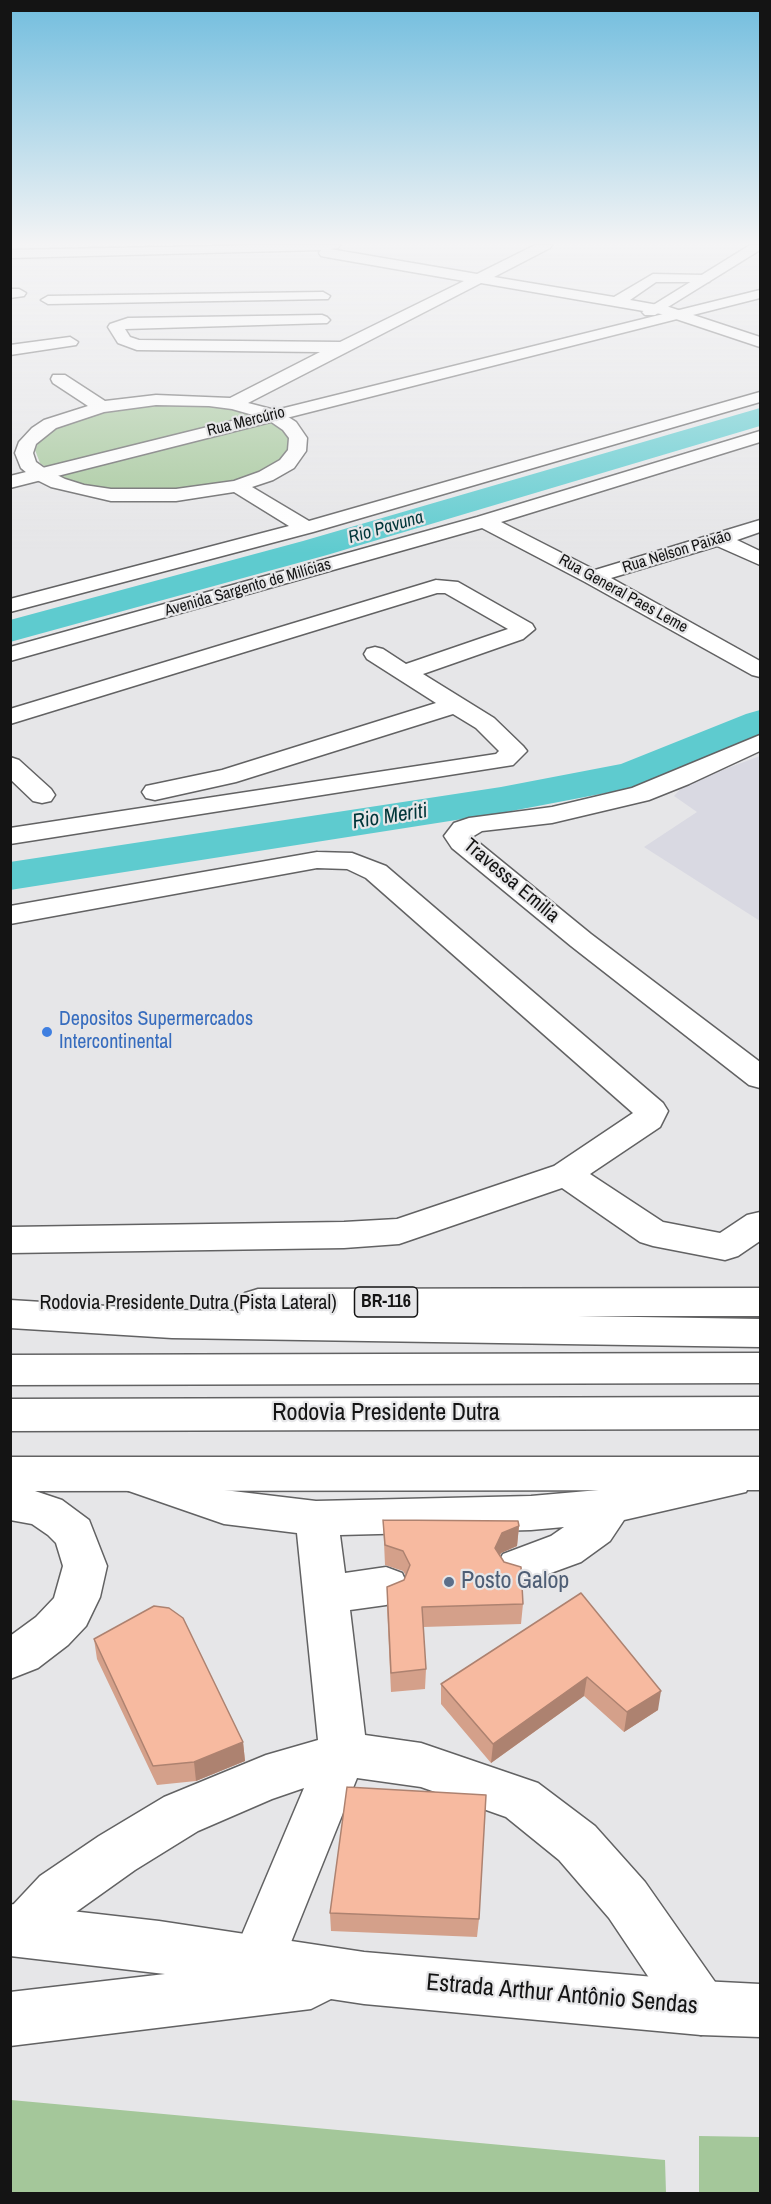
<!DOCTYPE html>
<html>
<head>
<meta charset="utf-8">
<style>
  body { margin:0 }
  #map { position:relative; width:771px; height:2204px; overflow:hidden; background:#e6e6e8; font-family:"Archivo Narrow",sans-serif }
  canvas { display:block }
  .frame { position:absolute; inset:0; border:12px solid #141414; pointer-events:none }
</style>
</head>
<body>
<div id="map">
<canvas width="771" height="2204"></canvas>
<div class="frame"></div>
</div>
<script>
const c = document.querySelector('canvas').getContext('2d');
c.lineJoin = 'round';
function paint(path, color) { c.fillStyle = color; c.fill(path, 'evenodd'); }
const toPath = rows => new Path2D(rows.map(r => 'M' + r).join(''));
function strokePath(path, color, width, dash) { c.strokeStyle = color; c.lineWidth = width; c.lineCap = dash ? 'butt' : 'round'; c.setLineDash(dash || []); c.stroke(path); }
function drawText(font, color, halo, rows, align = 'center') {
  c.font = font + ' "Archivo Narrow",sans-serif'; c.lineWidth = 4.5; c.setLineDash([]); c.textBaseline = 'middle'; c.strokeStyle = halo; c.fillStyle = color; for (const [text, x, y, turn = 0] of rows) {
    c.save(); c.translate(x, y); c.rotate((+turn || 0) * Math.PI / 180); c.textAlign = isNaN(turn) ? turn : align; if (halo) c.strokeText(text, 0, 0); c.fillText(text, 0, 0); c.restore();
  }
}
paint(toPath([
  [760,756,760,921,644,847,697,812,674,796,685,784]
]), '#d9d9e2');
paint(toPath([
  [188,401,254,411,290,433,292,446,283,460,261,472,231,482,195,489,117,490,83,484,57,475,40,463,35,450,41,437,57,425,82,414],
  [11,2100,665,2160,666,2193,11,2193],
  [699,2136,760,2137,760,2193,699,2193]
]), '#a4c79a');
paint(toPath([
  [760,408,760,426,327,555,10,642,10,620,303,541,760,408],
  [760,710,760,736,647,784,632,788,501,813,10,890,10,862,501,787,621,764,746,714,760,710]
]), '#5ecbcf');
const minor = toPath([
  [264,245,340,245,338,248,330,249,477,274,535,245,552,245,550,248,494,277,614,297,653,274,704,275,709,276,711,279,709,282,656,282,630,300,669,307,760,337,760,347,661,314,481,283,248,403,279,411,296,422,307,438,306,451,294,468,273,480,252,487,309,521,760,392,760,402,313,532,10,612,10,599,289,526,234,492,176,501,111,501,51,487,33,478,21,468,15,453,19,442,32,428,44,420,88,406,53,383,51,379,53,375,65,375,105,401,156,395,230,398,320,352,137,350,118,343,108,327,110,324,128,318,322,315,327,317,330,320,327,323,125,329,130,337,139,340,340,342,464,281,326,257,321,256,319,253,321,250,10,258,10,250,264,245],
  [156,405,209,406,232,409,267,419,283,430,289,438,288,450,280,460,259,472,234,481,176,489,111,489,84,485,65,479,47,470,36,462,33,453,36,444,56,428,104,412,156,405],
  [10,289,19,289,26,293,24,296,10,298,10,289],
  [323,292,330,296,328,299,48,304,41,300,48,296,323,292],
  [70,337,78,342,76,345,10,355,10,345,70,337],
  [760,431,760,442,501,522,595,570,760,520,760,532,737,540,760,551,760,565,717,546,611,578,760,661,760,677,752,675,585,582,482,528,10,661,10,647,477,517,760,431],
  [436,580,458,582,532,624,535,629,523,639,423,674,494,718,523,746,527,751,513,765,10,844,10,828,496,754,499,751,476,728,453,714,236,782,155,800,146,798,142,792,146,786,222,770,436,703,367,659,364,654,367,649,375,647,383,649,406,664,508,629,445,593,437,593,10,724,10,709,436,580],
  [760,735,760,751,689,784,649,800,552,823,482,831,472,837,591,934,760,1062,760,1088,749,1085,571,946,452,848,444,836,454,823,469,818,552,807,632,788,760,735],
  [10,757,19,760,51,789,55,795,51,801,42,803,33,801,10,779,10,757],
  [317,852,352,853,386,866,663,1103,668,1111,660,1127,590,1174,663,1222,720,1233,747,1215,760,1212,760,1241,738,1256,725,1260,653,1246,640,1242,562,1188,399,1244,344,1248,10,1253,10,1227,344,1222,397,1219,554,1166,633,1113,366,878,347,869,317,868,10,924,10,906,317,852],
  [135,1459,224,1490,316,1501,531,1496,610,1489,731,1463,746,1468,752,1480,746,1492,624,1520,610,1541,581,1562,518,1585,503,1580,496,1567,503,1554,551,1536,564,1527,531,1530,340,1535,345,1573,386,1567,402,1573,408,1586,402,1599,386,1605,350,1610,365,1735,421,1743,538,1783,595,1826,645,1882,720,1989,728,2008,720,2027,701,2035,682,2027,609,1918,559,1860,506,1817,421,1787,357,1778,275,1982,256,1989,237,1982,230,1963,304,1788,272,1799,198,1831,135,1870,76,1912,42,1949,24,1957,10,1951,10,1908,40,1876,99,1836,164,1797,266,1755,318,1740,297,1533,224,1524,120,1488,114,1476,120,1464,135,1459]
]);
const major = toPath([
  [750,245,760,245,760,250,655,315,645,315,642,312,750,245],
  [760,290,760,298,10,488,10,476,760,290],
  [10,1904,159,1921,364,1952,701,1981,760,1984,760,2037,701,2035,364,2004,331,1999,311,2009,10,2046,10,1992,165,1974,10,1956,10,1904]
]);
const highway = toPath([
  [760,1288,760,1316,578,1316,760,1319,760,1347,172,1338,10,1328,10,1300,172,1310,244,1311,239,1303,245,1293,258,1289,760,1288],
  [760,1353,760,1383,10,1385,10,1355,760,1353],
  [760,1397,760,1429,10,1431,10,1399,760,1397],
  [10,1457,760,1457,760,1490,35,1491,62,1500,89,1520,107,1566,100,1597,86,1626,68,1645,38,1668,10,1679,10,1636,36,1617,54,1598,63,1566,56,1543,48,1535,32,1524,10,1520,10,1457]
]);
strokePath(minor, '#626263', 3);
strokePath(major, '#626263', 3);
strokePath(highway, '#626263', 3);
paint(minor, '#fff');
paint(major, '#fff');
paint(highway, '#fff');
paint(toPath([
  [383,1520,519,1526,517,1546,501,1553,500,1555,523,1604,521,1624,423,1627,426,1669,425,1689,391,1692,387,1607,387,1587,404,1580,406,1576,403,1571,385,1565],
  [581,1593,658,1710,624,1732,584,1696,491,1763,441,1704,441,1684],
  [94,1639,243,1742,245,1761,196,1781,157,1785,97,1659],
  [330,1913,479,1919,477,1937,331,1931]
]), '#d4a08a');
paint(toPath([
  [519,1526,517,1546,501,1553,494,1568,495,1548,502,1533],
  [587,1677,584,1696,491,1763,493,1744],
  [661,1691,658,1710,624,1732,627,1712],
  [243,1742,245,1761,196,1781,194,1762]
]), '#ad8270');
const building = toPath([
  [383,1520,518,1521,519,1526,502,1533,495,1548,504,1562,521,1567,523,1604,422,1607,426,1669,391,1673,387,1587,404,1580,410,1565,403,1551,385,1545,383,1520],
  [581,1593,661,1691,627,1712,587,1677,493,1744,441,1684,581,1593],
  [154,1606,169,1608,183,1618,243,1742,194,1762,153,1766,94,1639,154,1606],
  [347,1787,486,1795,479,1919,330,1913,347,1787]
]);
paint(building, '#f7baa0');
strokePath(building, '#ad8270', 1.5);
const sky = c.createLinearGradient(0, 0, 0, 553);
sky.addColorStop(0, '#71bdde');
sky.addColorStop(0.44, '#f4f4f5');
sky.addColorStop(1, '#f4f4f500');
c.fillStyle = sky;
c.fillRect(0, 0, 771, 553);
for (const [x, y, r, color] of [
  [47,1032,6,"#3f7fe0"],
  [449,1582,6,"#5c6f8a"]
]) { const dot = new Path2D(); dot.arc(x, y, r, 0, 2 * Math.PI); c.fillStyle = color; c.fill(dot); strokePath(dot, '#e6e6e8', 2); }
drawText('16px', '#141414', '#e6e6e8', [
  ["Rua Mercúrio",246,422,-14],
  ["Rua Nelson Paixão",677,552,-17],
  ["Avenida Sargento de Milícias",248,588,-16],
  ["Rua General Paes Leme",623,594,29]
]);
drawText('italic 18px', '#003639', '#e6e6e8', [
  ["Rio Pavuna",386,528,-16]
]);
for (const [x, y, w] of [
  [386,1302,63]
]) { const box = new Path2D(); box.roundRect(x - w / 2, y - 15, w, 30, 4.5); c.fillStyle = '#e6e6e8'; c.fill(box); strokePath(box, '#141414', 1.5); }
drawText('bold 18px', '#141414', null, [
  ["BR-116",386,1302]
]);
drawText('20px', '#141414', '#e6e6e8', [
  ["Travessa Emilia",511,881,40],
  ["Rodovia Presidente Dutra (Pista Lateral)",188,1304]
]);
drawText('20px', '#366cbe', '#e6e6e8', [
  ["Depositos Supermercados",59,1020],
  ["Intercontinental",59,1043]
], 'left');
drawText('italic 21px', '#003639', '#e6e6e8', [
  ["Rio Meriti",390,817,-9]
]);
drawText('24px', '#141414', '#e6e6e8', [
  ["Rodovia Presidente Dutra",386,1414],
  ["Estrada Arthur Antônio Sendas",562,1995,5]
]);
drawText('24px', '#4e5e75', '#e6e6e8', [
  ["Posto Galop",461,1582]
], 'left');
</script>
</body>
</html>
